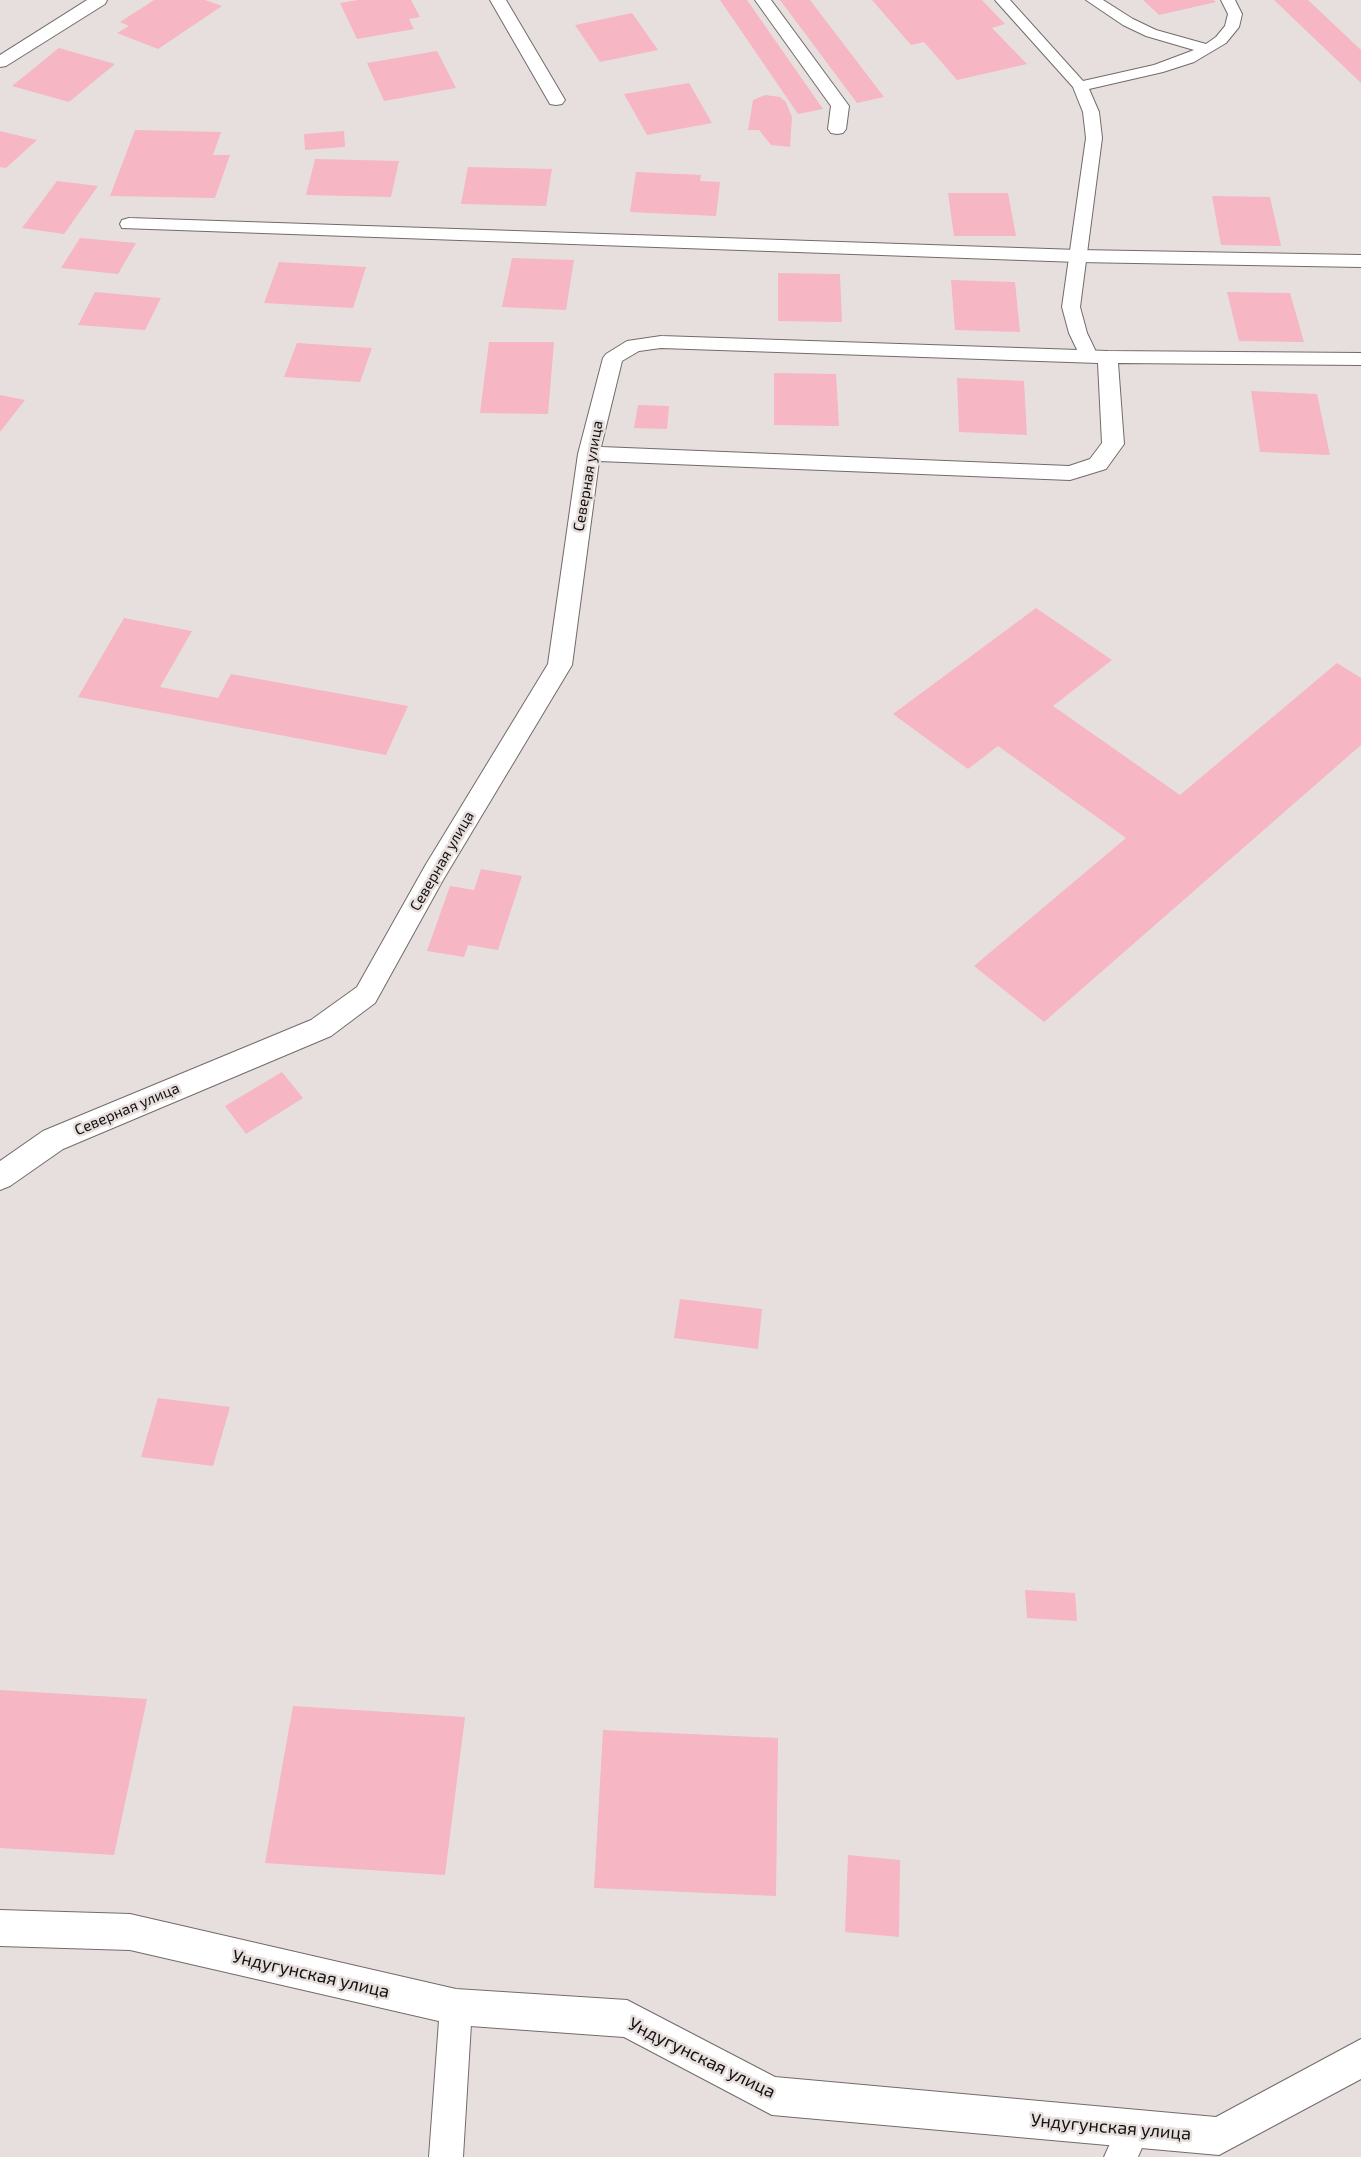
<!DOCTYPE html>
<html>
<head>
<meta charset="utf-8">
<style>
  body { margin:0 }
  canvas { display:block; background:#e7dfdd }
</style>
</head>
<body>
<canvas width="1361" height="2157"></canvas>
<script>
const c = document.querySelector('canvas').getContext('2d');
c.lineJoin = 'round';
function paint(path, color) { c.fillStyle = color; c.fill(path, 'evenodd'); }
const toPath = rows => new Path2D(rows.map(r => 'M' + r).join(''));
function strokePath(path, color, width, dash) { c.strokeStyle = color; c.lineWidth = width; c.lineCap = dash ? 'butt' : 'round'; c.setLineDash(dash || []); c.stroke(path); }
function drawText(font, color, halo, rows, align = 'center') {
  c.font = font + ' "Exo 2",sans-serif'; c.lineWidth = 5; c.setLineDash([]); c.textBaseline = 'middle'; c.strokeStyle = halo; c.fillStyle = color; for (const [text, x, y, turn = 0] of rows) {
    c.save(); c.translate(x, y); c.rotate((+turn || 0) * Math.PI / 180); c.textAlign = isNaN(turn) ? turn : align; if (halo) c.strokeText(text, 0, 0); c.fillText(text, 0, 0); c.restore();
  }
}
paint(toPath([
  [154,0,205,0,222,6,158,49,117,33,129,26,120,22],
  [358,0,411,0,420,17,409,19,414,29,357,39,340,3],
  [720,0,747,0,823,109,798,114],
  [780,0,810,0,884,97,857,103],
  [872,0,982,0,1005,24,992,28,1027,64,957,80,924,42,911,45],
  [1143,0,1213,0,1216,2,1159,15],
  [1274,0,1308,0,1361,50,1361,83],
  [632,13,658,50,600,62,575,25],
  [59,48,115,64,69,102,12,86],
  [437,51,456,88,384,101,367,63],
  [689,83,712,123,647,135,624,94],
  [765,95,780,97,786,102,792,117,790,147,771,145,759,130,748,130,753,100],
  [135,130,221,132,213,155,230,155,215,198,110,196],
  [0,131,37,140,6,168,0,167],
  [344,131,345,147,305,150,304,134],
  [315,159,399,161,391,197,306,195],
  [468,167,552,169,546,206,461,204],
  [636,172,701,175,700,181,720,182,716,216,630,212],
  [57,181,98,186,64,234,22,228],
  [948,193,1008,193,1016,236,954,236],
  [1212,196,1270,197,1281,246,1221,245],
  [80,238,136,243,118,274,61,268],
  [512,258,574,260,566,310,502,307],
  [279,262,366,267,353,308,264,303],
  [778,273,840,274,842,322,778,321],
  [951,280,1015,282,1020,332,955,330],
  [95,292,161,298,145,330,78,325],
  [1227,292,1290,293,1304,342,1239,341],
  [489,342,554,342,548,414,480,413],
  [297,343,372,348,360,382,284,377],
  [774,373,836,374,839,426,774,425],
  [957,378,1024,381,1027,435,959,432],
  [1251,391,1317,394,1330,455,1260,452],
  [0,395,25,400,0,432],
  [638,405,669,406,667,429,634,428],
  [1036,608,1112,660,1053,706,1180,795,1337,663,1361,678,1361,745,1044,1022,974,966,1126,838,998,746,968,769,893,714],
  [124,618,192,631,160,687,218,698,231,674,408,706,386,755,78,697],
  [481,869,522,876,498,950,468,945,464,957,427,951,450,886,474,890],
  [282,1072,303,1098,246,1134,225,1106],
  [680,1299,762,1309,758,1349,674,1338],
  [158,1398,230,1407,213,1466,141,1457],
  [1025,1590,1075,1593,1077,1621,1027,1618],
  [0,1690,147,1699,114,1855,0,1848],
  [293,1706,465,1717,445,1875,265,1863],
  [603,1730,778,1738,776,1896,594,1888],
  [848,1855,900,1860,899,1937,845,1932]
]), '#f6b6c3');
const lane = toPath([
  [995,0,1010,0,1083,81,1154,65,1194,50,1146,36,1123,25,1086,0,1103,0,1133,19,1156,30,1206,44,1216,37,1225,26,1228,14,1221,0,1235,0,1242,14,1239,27,1226,43,1194,62,1163,72,1089,89,1099,112,1102,138,1080,307,1087,333,1098,356,1095,360,1089,361,1083,360,1080,356,1069,333,1062,307,1086,138,1083,112,1073,87,995,0],
  [456,1991,467,1996,472,2007,463,2157,429,2157,440,2007,445,1996,456,1991],
  [1134,2113,1146,2117,1150,2129,1138,2157,1104,2157,1122,2117,1134,2113]
]);
const street = toPath([
  [87,0,107,0,105,4,6,66,0,67,0,55,87,0],
  [490,0,506,0,565,100,562,104,556,105,550,104,490,0],
  [755,0,771,0,849,106,846,129,843,133,837,134,831,133,828,129,831,106,755,0],
  [129,218,1078,250,1361,255,1361,267,1078,262,122,228,120,224,122,220,129,218],
  [661,336,1108,351,1361,353,1361,365,1118,363,1124,444,1106,469,1070,480,599,461,572,665,443,880,375,1003,331,1036,63,1149,10,1186,0,1190,0,1161,43,1131,311,1020,357,987,425,866,548,664,578,454,603,358,606,354,627,341,661,336],
  [661,348,1098,363,1102,443,1090,459,1069,466,601,447,622,361,639,351,661,348],
  [0,1910,130,1914,456,1989,627,2000,775,2077,1216,2117,1361,2039,1361,2079,1219,2155,772,2115,624,2037,456,2025,130,1950,0,1946,0,1910]
]);
strokePath(lane, '#736b6a', 2);
strokePath(street, '#736b6a', 2);
paint(lane, '#fff');
paint(street, '#fff');
drawText('15px', '#13100f', '#e7dfdd', [
  ["Северная улица",588,476,-80],
  ["Северная улица",442,861,-60],
  ["Северная улица",127,1109,-23]
]);
drawText('18px', '#13100f', '#e7dfdd', [
  ["Ундугунская улица",311,1974,13],
  ["Ундугунская улица",702,2058,26],
  ["Ундугунская улица",1111,2127,5]
]);
</script>
</body>
</html>
